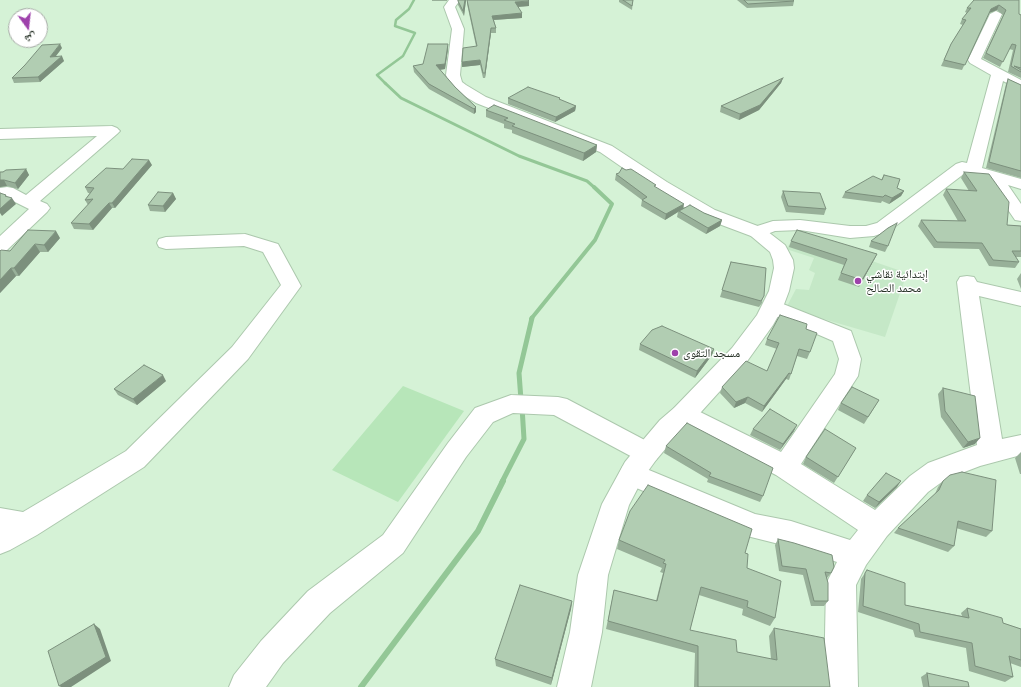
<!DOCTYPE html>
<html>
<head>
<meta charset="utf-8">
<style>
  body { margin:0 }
  #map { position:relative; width:1021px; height:687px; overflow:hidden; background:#d5f2d6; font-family:Ubuntu,"Noto Naskh Arabic",sans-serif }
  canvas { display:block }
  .north { position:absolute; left:8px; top:8px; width:40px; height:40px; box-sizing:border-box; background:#fff; border:1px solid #a8ada8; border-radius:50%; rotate:165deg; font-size:11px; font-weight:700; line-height:16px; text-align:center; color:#263126 }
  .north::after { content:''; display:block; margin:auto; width:14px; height:18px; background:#9e41ab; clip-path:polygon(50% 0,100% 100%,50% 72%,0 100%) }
</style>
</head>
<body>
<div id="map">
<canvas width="1021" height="687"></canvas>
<div class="north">ش</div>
</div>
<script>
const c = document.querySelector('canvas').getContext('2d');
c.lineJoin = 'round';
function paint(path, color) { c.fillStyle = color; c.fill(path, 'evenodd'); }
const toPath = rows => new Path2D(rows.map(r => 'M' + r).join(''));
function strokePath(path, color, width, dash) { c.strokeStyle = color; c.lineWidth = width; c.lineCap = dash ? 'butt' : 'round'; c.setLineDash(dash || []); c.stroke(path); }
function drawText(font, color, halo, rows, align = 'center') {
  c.font = font + ' Ubuntu,"Noto Naskh Arabic",sans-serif'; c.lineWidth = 3; c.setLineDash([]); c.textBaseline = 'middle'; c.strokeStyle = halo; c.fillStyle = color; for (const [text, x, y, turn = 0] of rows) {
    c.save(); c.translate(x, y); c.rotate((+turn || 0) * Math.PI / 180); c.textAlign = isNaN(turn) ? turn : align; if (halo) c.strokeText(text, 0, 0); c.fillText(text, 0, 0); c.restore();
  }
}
paint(toPath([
  [796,235,907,273,885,337,786,308,796,289,809,290,815,273,809,270,814,258,786,249]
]), '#c5e8c7');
paint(toPath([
  [403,386,464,411,398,502,332,470]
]), '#b7e6b9');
strokePath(toPath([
  [386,84,377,75,403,56,415,33,395,26,396,20,409,9,414,0]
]), '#93c796', 2.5);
strokePath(toPath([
  [385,83,401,98,519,156,587,181,595,188]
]), '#93c796', 3);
strokePath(toPath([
  [531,319,595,240,612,204,594,187]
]), '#93c796', 4);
strokePath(toPath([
  [521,400,519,373,532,318],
  [502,482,524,439,522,407]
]), '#93c796', 5);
strokePath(toPath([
  [361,687,478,531,503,481]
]), '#93c796', 6);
const minor = toPath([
  [996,11,1002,14,981,59,1021,80,1021,90,1003,81,982,168,1021,179,1021,189,1008,185,1021,204,1021,221,1015,220,987,179,965,173,889,231,874,236,850,238,800,230,775,231,757,238,751,236,748,232,751,228,773,221,800,220,850,226,866,226,877,223,956,164,962,162,967,163,991,75,970,63,968,60,990,14,996,11],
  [112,126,117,128,120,131,117,134,40,201,47,204,50,208,47,212,7,250,0,252,0,236,29,209,5,197,0,198,0,188,7,187,13,188,26,195,97,136,0,139,0,129,112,126],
  [245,234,278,244,301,286,248,359,144,467,37,535,10,550,0,554,0,508,23,512,126,451,232,347,281,285,263,252,244,246,166,249,159,247,157,243,159,239,166,237,245,234],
  [967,276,974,277,977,282,1021,292,1021,306,979,296,1002,439,1021,435,1021,455,980,466,946,479,928,492,887,536,866,565,856,585,858,687,824,687,826,584,837,562,791,547,743,535,623,482,619,474,623,466,632,463,755,514,791,521,850,540,858,530,776,475,674,422,671,415,674,408,683,405,692,408,781,452,835,374,839,359,833,341,766,312,763,307,766,302,773,300,851,331,861,359,858,376,801,464,875,510,910,476,928,463,977,445,957,282,960,277,967,276],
  [511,395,558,397,567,399,656,446,660,453,656,460,647,464,638,460,554,415,513,413,493,422,466,457,403,553,330,613,283,663,266,687,229,687,234,675,261,641,308,591,383,535,448,443,475,408,511,395]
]);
const major = toPath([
  [449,0,460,0,455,7,464,29,460,75,462,82,466,85,486,97,612,146,667,182,715,210,763,228,785,245,793,260,794,268,789,291,783,307,773,325,748,360,692,422,678,434,656,460,643,478,629,505,608,575,602,632,591,687,557,687,570,632,578,575,602,504,625,462,638,446,660,420,674,408,732,348,757,315,769,291,774,268,773,260,770,252,751,236,703,218,655,190,600,152,476,103,456,91,449,83,446,75,452,29,444,7,449,0]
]);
strokePath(minor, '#acc8ad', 2);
strokePath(major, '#acc8ad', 2);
paint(minor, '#fff');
paint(major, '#fff');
paint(toPath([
  [432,0,447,0,447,1,432,1],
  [466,0,464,16,458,5,458,1],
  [467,0,529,6,518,7,522,18,494,20,496,28,496,33,491,33,485,78,483,78,480,65,462,67,476,46,467,4],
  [619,0,633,0,632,10,619,2],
  [737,0,793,0,794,1,793,6,747,8],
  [1019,0,1019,14,1021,15,1021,78,1008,72,1013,50,1009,49,1000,67,983,58,1003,15,997,10,989,13,962,70,941,66,951,44,963,25,960,24,962,19,967,13,965,12,967,8],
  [62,48,56,56,64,61,40,82,14,83,12,78],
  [448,49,445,69,440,70,455,87,476,107,476,112,474,114,429,89,414,72,413,66,423,64],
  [783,78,781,83,759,110,739,120,720,112,721,106],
  [1008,79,1021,85,1021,178,986,168,1006,84],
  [508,98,560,98,560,100,576,106,575,111,555,122,508,104],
  [486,110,597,145,596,152,583,161,512,133,512,130,504,128,504,124,486,117],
  [152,165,115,208,112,208,93,230,74,229,71,223,88,205,85,200,90,193,88,193,85,187,123,169],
  [26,169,29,175,18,189,7,186,0,187,0,172],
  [964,172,1007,225,1021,226,1021,257,1016,257,1019,262,1015,268,989,266,979,249,934,248,918,226,921,220,958,221,943,195,946,189,969,191,961,178],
  [616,174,655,187,683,209,704,213,722,220,720,226,706,234,677,217,678,212,665,220,641,206,642,200,615,180],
  [884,175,897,188,904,191,901,196,889,204,882,201,881,203,842,198,845,192,881,180],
  [783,191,826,209,824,215,786,212,781,197],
  [173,193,176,199,165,212,150,211,148,205],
  [60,238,48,252,40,252,19,276,16,276,0,293,0,251,10,251],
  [791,241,877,254,859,287,838,280,844,265,789,247],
  [871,241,888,246,885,252,869,247],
  [731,262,766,268,762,303,759,307,720,297],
  [1021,273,1021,289,1017,279],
  [806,329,810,352,807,359,797,356,789,380,786,379,762,412,745,403,734,408,720,393,722,387,767,371,777,349,765,345,767,339],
  [640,344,714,349,712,355,695,378,639,350],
  [166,381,137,405,118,395,114,389],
  [943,388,975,444,963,448,941,417,938,394],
  [879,400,864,424,838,410,841,403],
  [753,429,794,431,780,450,750,435],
  [666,446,763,496,760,502,707,482,708,479,664,453],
  [856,448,834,483,803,464,806,457],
  [1021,452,1021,474,1020,474,1015,458],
  [943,481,992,531,986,537,956,528,954,546,948,552,894,533,898,528,935,494,938,487],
  [897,487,875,508,863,501,867,495],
  [778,539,831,573,827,578,828,601,824,606,811,606,803,575,779,571,775,545],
  [619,540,745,553,747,568,775,618,770,626,742,615,743,609,699,595,690,630,737,652,771,659,769,636,774,628,830,687,694,687,695,653,606,629,614,590,656,601,663,573,660,572,662,568,617,549],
  [867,570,905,605,962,616,961,613,967,608,1003,623,1021,629,1021,667,1010,663,1013,677,1005,682,969,671,966,648,915,637,913,630,858,612,861,579],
  [572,601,571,609,551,685,496,666,495,659],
  [927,673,969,687,923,687,921,677]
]), '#98b099');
paint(toPath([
  [465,0,466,0,464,16,463,11],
  [529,1,529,6,515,7,515,2],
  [999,5,997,10,989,13,991,9],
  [522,13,522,18,492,20,492,16],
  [491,28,491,33,485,78,485,73],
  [60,44,62,48,52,61,50,57],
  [448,44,448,49,445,69,437,70,436,65],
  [62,56,64,61,40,82,38,77],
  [480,60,480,65,462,67,462,62],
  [783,78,781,83,759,110,739,120,740,114],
  [576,106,575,111,555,122,556,117],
  [476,107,476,112,474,114,474,109],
  [597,145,596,152,583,161,584,153],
  [149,160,152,165,115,208,112,203],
  [26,169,29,175,18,189,15,183],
  [0,180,4,180,7,186,0,187],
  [904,191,901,196,889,204,892,198],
  [173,193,176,199,165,212,163,206],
  [6,195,9,201,12,198,16,204,2,216,0,213,0,209],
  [109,203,112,208,93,230,89,224],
  [684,204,683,210,679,211,678,212,665,220,666,214],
  [722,220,720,226,706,234,708,228],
  [56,231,60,238,48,252,44,245],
  [35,244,40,252,19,276,14,268],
  [877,254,874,260,859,287,862,280],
  [11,268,16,276,0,293,0,280],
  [714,349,712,355,695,378,697,371],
  [789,373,786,379,762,412,764,406],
  [163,375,166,381,137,405,133,399],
  [748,397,745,403,734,408,736,402],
  [797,425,794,431,780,450,783,444],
  [980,438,975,444,963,448,968,442],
  [901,481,897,487,875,508,879,502],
  [572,601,571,609,551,685,552,678],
  [94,624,100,629,111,661,71,687,61,687,59,686]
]), '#7c907d');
const building = toPath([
  [458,0,465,0,463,11,458,1,458,0],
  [467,0,528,0,529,1,515,2,522,13,492,16,496,28,491,28,485,73,483,73,480,60,462,62,463,48,477,46,467,0],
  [623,0,633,0,632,6,623,0],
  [744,0,793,0,794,1,748,4,744,0],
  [974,0,1019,0,1019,14,1021,15,1021,68,1014,66,1021,70,1021,72,1011,66,1016,45,1012,44,1003,62,986,53,1006,10,999,5,991,9,965,65,944,60,951,44,966,20,962,19,971,8,967,8,974,0],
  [60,44,50,57,62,56,38,77,12,78,25,65,42,45,60,44],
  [428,44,448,44,445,64,436,65,455,87,476,107,474,109,429,84,413,66,423,64,428,44],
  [783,78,760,105,740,114,721,106,783,78],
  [1008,79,1021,85,1021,171,989,162,1008,79],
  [528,87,560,98,559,99,576,106,556,117,508,98,528,87],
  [494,105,597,145,584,153,512,126,515,124,504,120,508,118,486,110,494,105],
  [132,159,149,160,112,203,109,203,89,224,71,223,93,199,85,200,94,188,85,187,106,168,123,169,132,159],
  [622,168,626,170,631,169,656,185,654,186,684,204,666,214,642,200,647,197,616,174,619,173,622,168],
  [26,169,15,183,4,180,0,180,0,172,3,172,6,170,26,169],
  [964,172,989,174,1009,202,1007,225,1021,226,1021,251,1012,251,1019,262,993,260,982,243,937,242,921,220,966,221,946,189,977,191,964,172],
  [884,175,900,179,897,188,904,191,892,198,885,195,883,197,845,192,873,176,882,180,884,175],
  [783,191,820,193,826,209,788,206,783,191],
  [158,192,173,193,163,206,148,205,158,192],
  [0,193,6,195,5,196,12,198,0,209,0,193],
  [690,205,704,213,722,220,708,228,679,211,690,205],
  [897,223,888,246,871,241,888,228,897,223],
  [28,230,56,231,44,245,35,244,14,268,11,268,0,280,0,251,1,250,10,251,28,230],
  [797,230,877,254,862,280,841,273,847,259,791,241,797,230],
  [731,262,766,268,764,296,761,301,722,290,731,262],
  [780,315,807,324,806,329,817,333,810,352,799,349,791,374,789,373,764,406,748,397,736,402,722,387,746,361,767,371,779,343,767,339,780,315],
  [662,326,714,349,697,371,640,344,652,330,662,326],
  [144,365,163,375,133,399,114,389,144,365],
  [852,387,879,400,868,417,841,403,852,387],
  [943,388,975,396,980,438,968,442,945,411,943,388],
  [770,409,797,425,783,444,753,429,770,409],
  [687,423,773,468,763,496,709,476,711,473,666,446,687,423],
  [825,429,856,448,838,477,806,457,825,429],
  [962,472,996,480,992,531,958,521,954,546,898,528,939,490,943,481,950,475,962,472],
  [886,473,901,481,879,502,867,495,886,473],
  [648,485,752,529,745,553,748,554,747,568,781,581,775,618,747,607,748,601,701,587,690,630,736,640,737,652,777,660,774,628,824,638,830,687,698,687,698,646,608,621,614,590,657,601,666,564,663,563,665,560,619,540,630,511,648,485],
  [778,539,794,543,832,555,834,567,831,573,825,572,828,583,828,601,814,601,806,569,782,566,778,539],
  [867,570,905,583,905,605,969,618,967,608,1002,618,1003,623,1021,629,1021,660,1009,656,1013,677,975,666,972,643,920,632,919,624,863,606,865,573,867,570],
  [520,585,572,601,552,678,495,659,520,585],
  [94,624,106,657,59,686,48,651,94,624],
  [927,673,968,682,969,687,929,687,927,673]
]);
paint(building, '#b1cdb2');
strokePath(building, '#7c907d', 1);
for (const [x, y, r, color] of [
  [858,281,4,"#9e41ab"],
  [675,353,4,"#9e41ab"]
]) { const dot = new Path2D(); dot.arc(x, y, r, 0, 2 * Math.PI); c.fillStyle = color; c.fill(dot); strokePath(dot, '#fff', 1.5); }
drawText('12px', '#263126', '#fff', [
  ["إبتدائية نقاشي",866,274],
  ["محمد الصالح",866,288],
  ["مسجد التقوى",683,353]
], 'left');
</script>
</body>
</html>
